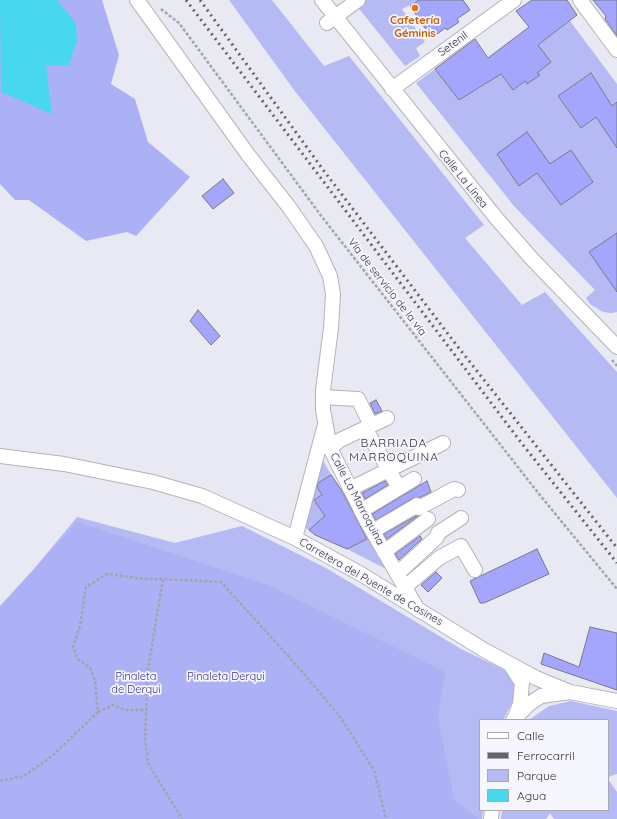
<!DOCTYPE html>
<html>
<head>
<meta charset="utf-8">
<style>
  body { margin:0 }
  #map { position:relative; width:617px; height:819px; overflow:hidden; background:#e8e9f2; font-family:Quicksand,sans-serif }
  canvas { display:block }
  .legend { position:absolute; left:479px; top:719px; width:130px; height:92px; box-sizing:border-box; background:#f6f6fe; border:1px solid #a8a8ae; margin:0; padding:5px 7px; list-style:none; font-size:12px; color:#333337 }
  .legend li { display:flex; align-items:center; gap:8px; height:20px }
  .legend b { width:20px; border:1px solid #a8a8ae }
</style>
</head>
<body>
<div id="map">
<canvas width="617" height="819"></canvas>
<ul class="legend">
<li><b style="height:5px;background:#fff"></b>Calle</li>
<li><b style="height:5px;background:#646469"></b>Ferrocarril</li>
<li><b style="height:11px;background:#b5baf5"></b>Parque</li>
<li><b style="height:11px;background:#48d8ee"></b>Agua</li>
</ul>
</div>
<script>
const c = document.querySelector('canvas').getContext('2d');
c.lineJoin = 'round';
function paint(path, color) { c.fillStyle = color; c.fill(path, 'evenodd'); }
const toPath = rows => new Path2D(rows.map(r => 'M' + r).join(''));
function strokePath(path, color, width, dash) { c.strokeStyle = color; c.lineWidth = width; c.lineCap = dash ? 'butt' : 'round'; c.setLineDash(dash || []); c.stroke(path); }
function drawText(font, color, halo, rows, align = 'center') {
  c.font = font + ' Quicksand,sans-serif'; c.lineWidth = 3.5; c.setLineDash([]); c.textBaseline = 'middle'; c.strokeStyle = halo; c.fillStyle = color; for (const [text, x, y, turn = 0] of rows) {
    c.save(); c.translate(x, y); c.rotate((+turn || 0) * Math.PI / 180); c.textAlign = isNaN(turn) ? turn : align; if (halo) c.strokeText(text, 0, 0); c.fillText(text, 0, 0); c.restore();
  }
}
paint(toPath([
  [229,0,272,0,324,66,349,56,484,225,465,238,522,305,545,292,617,372,617,498,294,90],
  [352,0,419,0,402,9,425,42,416,48,420,56,405,66],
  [570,21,617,84,617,102,612,106,591,73,558,96,581,128,596,117,617,148,617,312,611,313,603,312,590,304,586,298,595,290,514,206,416,83,435,69,459,100,486,84,484,81,498,71,513,90,525,81,527,84,539,75,537,73,551,62,538,45],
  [321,457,331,475,316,485,322,495,314,500,325,516,309,530,303,527],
  [77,517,175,543,242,526,326,568,461,649,507,671,520,689,503,720,480,720,480,810,483,810,482,819,0,819,0,610],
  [369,538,390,571,347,549],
  [571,701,617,711,617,774,608,777,608,720,529,720,549,706],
  [608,779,617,792,617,819,554,819,550,813,546,819,501,819,502,810,608,810]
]), '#b5baf5');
paint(toPath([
  [0,0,102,0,119,55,111,84,135,99,148,142,190,177,136,236,127,232,86,241,29,200,15,200,0,184],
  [77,522,266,584,445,672,438,717,454,800,479,819,0,819,0,606]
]), '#acb0f5');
paint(toPath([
  [0,0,57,0,76,23,77,40,69,65,46,65,52,114,1,92]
]), '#48d8ee');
const building = toPath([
  [419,0,463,0,470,10,457,19,459,22,447,30,445,28,432,38,410,6,419,0],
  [532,0,567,0,577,15,538,45,551,62,537,73,540,75,527,84,525,81,513,90,501,74,459,100,435,69,475,39,488,58,529,27,516,11,532,0],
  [593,0,617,0,617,36,605,19,606,16,593,0],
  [591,73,612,106,617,102,617,148,596,117,581,128,558,96,591,73],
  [527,132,550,164,571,150,593,182,561,205,537,173,519,186,497,154,527,132],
  [223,179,234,193,213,209,202,196,223,179],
  [617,233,617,292,589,252,617,233],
  [198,310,220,336,211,345,190,321,198,310],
  [376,400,382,411,375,414,370,403,376,400],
  [331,475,342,491,367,539,347,549,315,535,309,530,325,516,314,500,322,495,317,487,318,483,331,475],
  [385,481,388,485,365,499,362,493,385,481],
  [427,481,431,492,421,497,413,498,376,520,372,514,427,481],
  [416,516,418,516,387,539,384,534,416,516],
  [420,536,422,539,399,560,395,554,420,536],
  [537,549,549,574,484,603,480,603,470,581,537,549],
  [436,572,442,578,428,592,421,585,436,572],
  [590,627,617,633,617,690,541,664,544,653,579,667,590,627]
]);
paint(building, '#a3a6fc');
strokePath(building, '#797982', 1);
const minor = toPath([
  [137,0,249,156,289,207,316,246,330,276,333,294,331,328,323,390,323,410,330,448,366,520,418,610],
  [322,0,497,219,532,259,617,347],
  [580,0,617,50],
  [327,23,358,0],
  [392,89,514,0],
  [323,397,358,399,371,425],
  [365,428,399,488],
  [330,448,340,440,387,418],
  [0,456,64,464,153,482,202,496,295,538,361,574,484,650,536,678,570,692,617,701],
  [350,489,443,443],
  [361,511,414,479],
  [373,531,414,507,417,505,419,508,454,489,458,490],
  [295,538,324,428],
  [384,552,428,519],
  [397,574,437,537,438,533,461,518],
  [405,587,439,558,461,546,475,570],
  [510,664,522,683,520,704,515,717],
  [513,720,529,704,541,696,570,692],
  [491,819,492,810]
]);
strokePath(minor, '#b2b3bc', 16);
strokePath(toPath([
  [161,9,179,23,322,217,539,494,617,589],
  [612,360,617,366],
  [163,579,148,669,145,738,148,763,182,819],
  [98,712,113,705,125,710,147,710],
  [0,781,24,776,52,756,98,712,95,680,90,668,77,658,73,647,80,626,86,587,107,574,145,579,163,579,221,582,299,668,341,718,374,770,386,819]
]), '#a3a4ab', 2.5, [3, 2]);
strokePath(minor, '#fff', 14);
strokePath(toPath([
  [186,0,523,445,617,563],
  [200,0,324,171,458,347,617,548]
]), '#646469', 3, [2, 4]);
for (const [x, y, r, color] of [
  [415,8,4,"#e8710a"]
]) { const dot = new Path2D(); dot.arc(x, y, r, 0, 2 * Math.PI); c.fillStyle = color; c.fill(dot); strokePath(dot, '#f6f6fe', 1.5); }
drawText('bold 11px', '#c56008', '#f6f6fe', [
  ["Cafetería",415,21],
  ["Géminis",415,34]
]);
drawText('11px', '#333337', '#f6f6fe', [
  ["Setenil",453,44,-36],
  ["Calle La Línea",463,179,51],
  ["Vía de servicio de la vía",387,287,52],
  ["Calle La Marroquina",357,499,62],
  ["Carretera del Puente de Casines",371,582,30]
]);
drawText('11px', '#3b3192', '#f6f6fe', [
  ["Pinaleta",136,677],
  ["de Derqui",136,690],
  ["Pinaleta Derqui",226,677]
]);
c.letterSpacing = '1px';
drawText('12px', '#333337', '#f6f6fe', [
  ["BARRIADA",394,443],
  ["MARROQUINA",394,457]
]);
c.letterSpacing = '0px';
</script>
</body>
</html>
